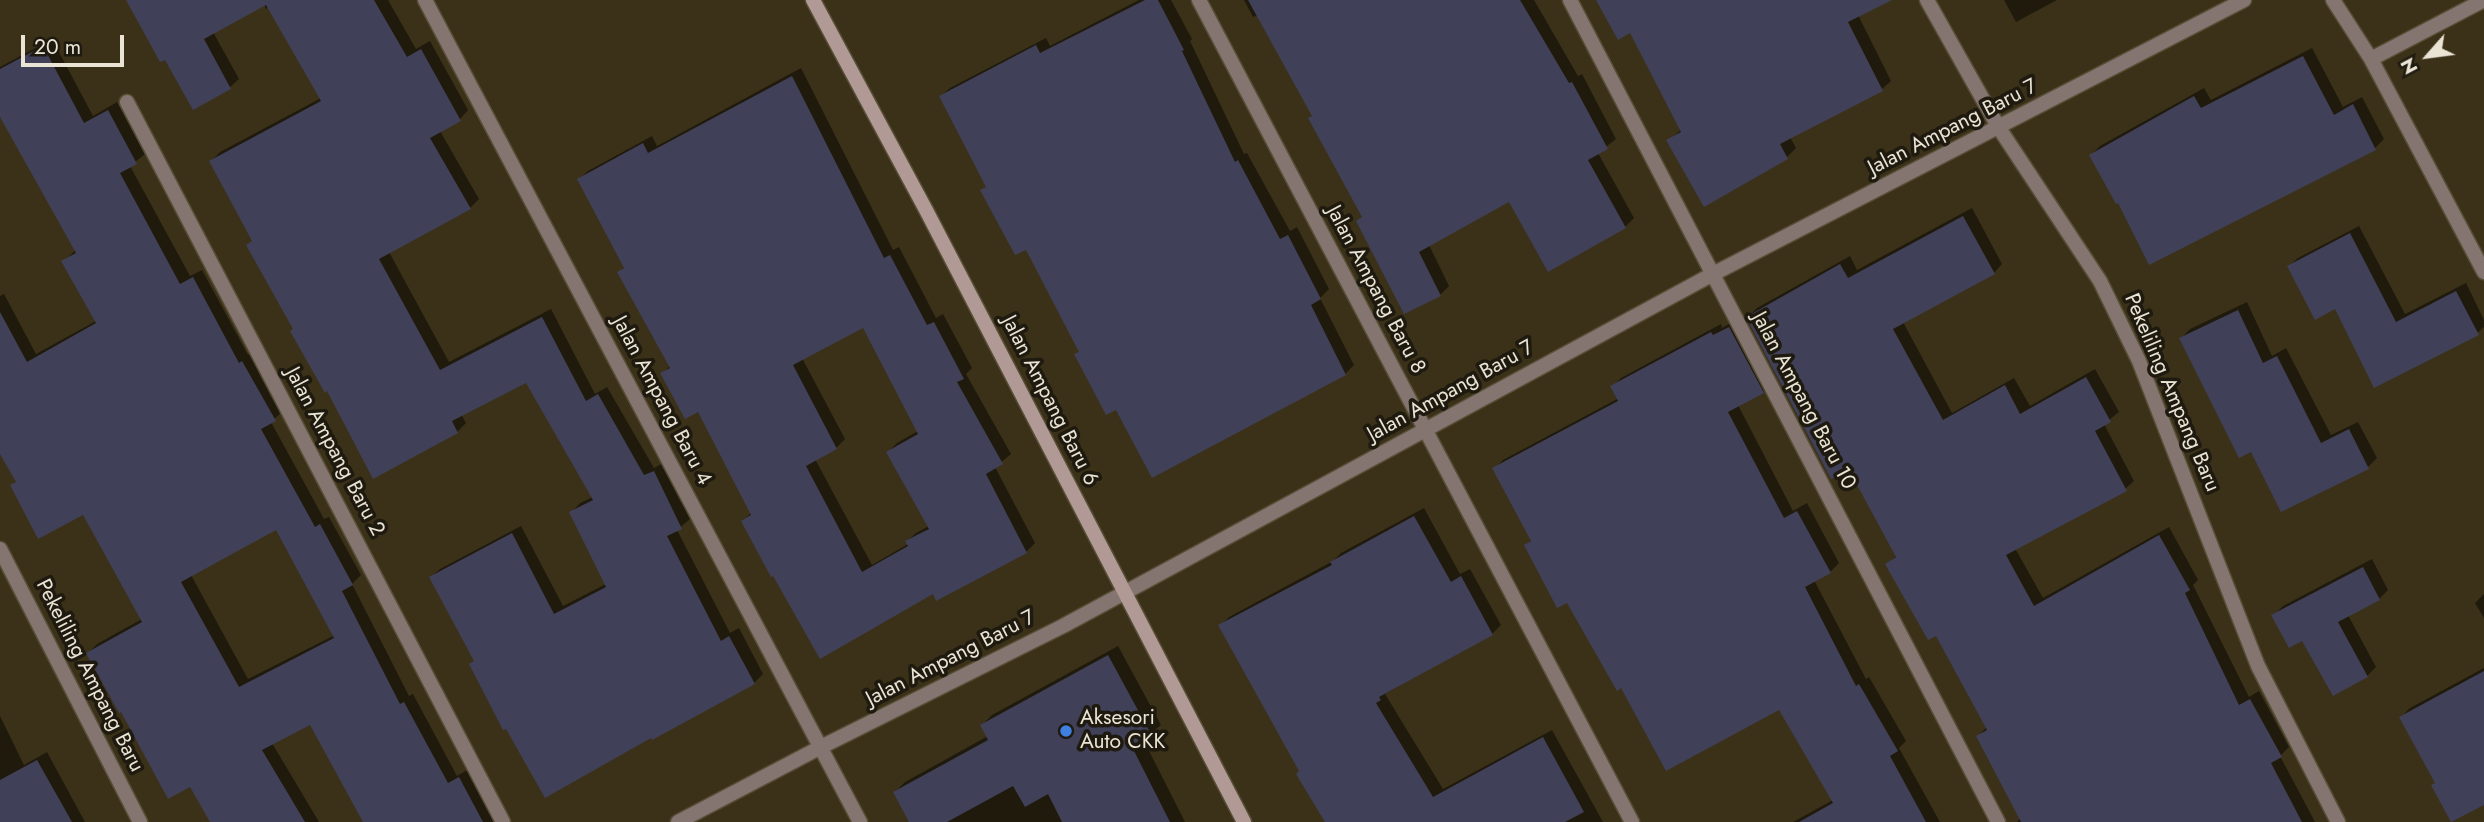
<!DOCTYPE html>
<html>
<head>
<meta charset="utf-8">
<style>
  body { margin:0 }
  #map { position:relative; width:2484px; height:822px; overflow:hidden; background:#3b3118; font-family:Jost,sans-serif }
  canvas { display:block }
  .north { position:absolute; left:2393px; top:21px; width:70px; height:70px; -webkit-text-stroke:5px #1e1a0f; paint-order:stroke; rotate:242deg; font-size:19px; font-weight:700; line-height:28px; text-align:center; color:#eae4d5 }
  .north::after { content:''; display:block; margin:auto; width:24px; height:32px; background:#eae4d5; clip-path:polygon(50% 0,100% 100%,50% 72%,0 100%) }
  .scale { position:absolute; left:21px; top:35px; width:103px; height:32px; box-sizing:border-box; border:4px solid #eae4d5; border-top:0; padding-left:9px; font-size:21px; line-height:24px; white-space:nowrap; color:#eae4d5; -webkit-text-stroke:5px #1e1a0f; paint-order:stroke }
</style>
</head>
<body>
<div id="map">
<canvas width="2484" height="822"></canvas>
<div class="north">N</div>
<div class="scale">20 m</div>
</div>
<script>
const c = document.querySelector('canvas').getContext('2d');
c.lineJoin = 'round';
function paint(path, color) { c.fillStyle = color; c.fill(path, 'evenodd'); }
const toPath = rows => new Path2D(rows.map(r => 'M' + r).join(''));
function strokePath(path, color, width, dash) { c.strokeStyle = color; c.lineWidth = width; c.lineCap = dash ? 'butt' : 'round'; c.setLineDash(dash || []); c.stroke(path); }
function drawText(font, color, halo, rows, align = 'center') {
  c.font = font + ' Jost,sans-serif'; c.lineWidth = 7; c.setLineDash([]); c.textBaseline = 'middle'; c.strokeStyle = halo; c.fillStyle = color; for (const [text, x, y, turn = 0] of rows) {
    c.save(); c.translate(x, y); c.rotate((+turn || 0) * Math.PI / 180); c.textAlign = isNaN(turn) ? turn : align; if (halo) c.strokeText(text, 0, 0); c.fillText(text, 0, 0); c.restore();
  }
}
paint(toPath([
  [131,0,388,0,416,49,430,41,468,110,460,119,440,131,479,199,470,208,389,252,449,362,551,309,595,394,607,387,654,468,663,463,690,519,677,530,730,633,739,628,763,674,754,683,475,660,431,577,440,569,521,526,563,606,606,584,572,512,580,503,593,497,526,381,461,414,466,423,457,432,295,329,248,245,253,240,211,161,220,152,321,98,269,7,266,9,264,4,213,32,239,79,230,87,193,108],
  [1139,0,1171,0,1192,39,1190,41,1244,154,1247,153,1290,231,1297,227,1329,289,1320,298,1354,365,1345,374,1117,407,1080,351,1026,247,982,190,988,185,941,96,950,88,1046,38,1050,46],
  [1244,0,1534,0,1578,76,1582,74,1616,139,1598,153,1634,218,1625,227,1549,270,1510,199,1429,245,1449,286,1440,295,1358,221,1363,216,1314,115,1258,15,1253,17],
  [1598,0,1871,0,1858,15,1891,81,1882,89,1790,137,1796,148,1787,157,1705,204,1668,141,1682,129,1631,31],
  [2004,0,2057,0,2016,22],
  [52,39,93,116,117,102,145,154,130,166,190,276,202,270,248,355,251,353,283,411,271,422,324,519,329,517,361,575,352,584,409,696,413,694,457,776,469,769,497,822,365,822,311,723,272,743,319,822,212,822,190,785,88,653,97,644,142,619,84,513,12,485,17,481,0,450,0,296,4,294,36,354,96,321,64,261,76,250,0,112,0,67],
  [277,528,335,635,248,679,191,575],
  [2312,48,2343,107,2362,97,2384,139,2375,148,2150,263,2119,201,2091,155,2100,146,2204,88,2211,100],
  [801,68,893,250,899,247,936,318,943,314,972,368,966,374,1011,454,995,467,1035,543,1026,552,933,592,773,574,743,521,752,512,698,410,663,373,671,365,619,272,625,266,579,179,588,171,652,136,657,146],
  [863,325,918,431,897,443,888,452,929,526,916,533,907,541,908,544,872,565,815,459,836,448,845,439,802,358],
  [1972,208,2002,264,1994,273,1903,322,1952,413,2014,378,2030,406,2095,369,2119,412,2104,424,2134,481,2125,489,2015,548,2043,598,2169,527,2198,580,2193,585,2249,697,2259,691,2289,747,2280,756,2315,822,2017,822,2021,817,1978,736,1987,727,1937,634,1887,564,1897,555,1849,467,1748,317,1757,308,1850,256,1857,270],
  [2359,226,2405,314,2466,283,2484,320,2484,327,2477,333,2375,385,2336,307,2289,266,2298,258],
  [2247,302,2272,356,2286,348,2331,435,2358,422,2377,458,2368,467,2252,450,2181,338,2190,329],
  [1738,319,1772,383,1763,392,1738,405,1793,511,1807,503,1839,563,1830,572,1814,580,1866,679,1869,677,1906,741,1899,748,1940,822,1793,822,1833,800,1780,708,1622,686,1567,600,1526,545,1532,539,1494,469,1503,460,1619,398,1612,387,1621,378,1721,324,1722,328],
  [1424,508,1460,574,1470,569,1501,625,1492,634,1385,694,1443,789,1552,730,1603,822,1327,822,1301,771,1220,626,1229,617,1333,561,1341,553],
  [2372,559,2388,590,2379,599,2348,615,2376,667,2367,676,2303,639,2274,615,2283,606],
  [2484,594,2484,618,2475,603],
  [1118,646,1161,725,1143,739,1185,822,911,822,895,792,905,782,988,736,982,725,992,715],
  [2484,668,2484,803,2436,782,2401,717,2410,708],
  [0,716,24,765,47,752,85,822,0,822]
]), '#0007');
paint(toPath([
  [126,0,374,0,407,57,421,49,461,121,430,138,471,209,379,259,440,370,542,317,586,401,598,394,644,475,654,471,682,529,667,536,721,641,729,636,755,684,652,740,651,738,545,798,506,729,503,730,469,664,474,661,429,577,512,533,554,614,606,587,569,512,593,500,526,383,452,421,458,433,373,479,327,391,325,393,290,331,293,329,246,245,252,241,209,161,321,101,266,5,204,39,231,89,193,110,165,60,160,62],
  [1145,0,1158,0,1184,50,1182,51,1235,162,1238,160,1280,239,1288,235,1321,299,1311,305,1346,375,1152,478,1116,410,1106,415,1074,354,1079,352,1026,250,1015,255,980,190,986,187,939,96,1036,45,1040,53],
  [1248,0,1520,0,1569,83,1572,82,1608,149,1588,160,1626,228,1548,272,1509,202,1419,252,1441,296,1404,314,1356,221,1362,217,1308,118,1312,116],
  [1596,0,1892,0,1848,22,1883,91,1780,144,1788,159,1704,207,1666,140,1681,132,1630,33,1618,40],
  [43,46,84,123,108,110,137,164,120,173,180,284,193,277,239,363,242,361,276,421,261,429,315,527,320,524,353,585,342,591,400,704,404,702,448,783,459,777,483,822,363,822,310,725,262,750,305,822,210,822,190,787,168,799,121,712,119,713,86,653,142,622,83,515,38,539,10,485,16,482,0,454,0,312,27,362,96,323,61,261,76,253,0,117,0,69],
  [276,530,334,638,239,687,181,582],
  [2303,56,2334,115,2353,104,2376,150,2149,265,2118,203,2116,204,2089,155,2194,96,2201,108],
  [792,76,884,258,890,255,927,325,934,322,964,379,957,382,1003,464,986,474,1027,553,936,601,933,594,820,659,773,576,771,577,741,521,751,515,698,412,685,419,660,373,670,368,617,272,624,268,577,179,643,143,648,153],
  [863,328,918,434,886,452,929,529,905,541,908,546,862,572,806,466,837,449,793,365],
  [1963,216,1995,274,1893,329,1943,420,2005,385,2020,414,2086,377,2111,422,2095,431,2127,491,2006,555,2034,606,2159,535,2190,590,2185,593,2239,705,2250,699,2282,757,2271,763,2302,822,2021,822,1976,736,1987,730,1936,636,1928,640,1885,564,1896,557,1849,470,1831,479,1746,317,1840,264,1848,278],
  [2350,233,2396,322,2456,291,2479,335,2374,388,2335,309,2315,320,2287,266],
  [2238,310,2263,363,2277,356,2321,443,2349,429,2369,469,2281,512,2251,452,2239,458,2179,338],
  [1729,327,1764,393,1728,412,1784,518,1797,511,1831,573,1805,587,1856,686,1859,684,1898,751,1890,756,1926,822,1799,822,1833,803,1779,710,1666,771,1621,688,1617,691,1567,603,1557,608,1524,545,1531,541,1492,468,1618,401,1610,386,1711,332,1713,335],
  [1414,516,1451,582,1461,576,1493,635,1379,697,1381,700,1376,703,1433,797,1543,737,1584,812,1565,822,1325,822,1296,774,1299,771,1218,625,1332,565,1330,562],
  [2363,567,2380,600,2338,622,2368,677,2333,696,2302,641,2289,648,2271,615],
  [1108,655,1152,736,1132,747,1170,822,1062,822,1048,794,1025,807,1013,786,947,822,909,822,893,792,988,740,980,725],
  [2484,671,2484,805,2451,822,2431,785,2435,783,2399,717],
  [37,760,72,822,0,822,0,780]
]), '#404059');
const street = toPath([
  [425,0,860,822],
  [1199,0,1632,822],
  [1570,0,1998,822],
  [1927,0,1999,128,2100,281,2139,361,2258,666,2338,822],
  [2333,0,2371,59,2484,272],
  [2371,59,2484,0],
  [127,102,503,822],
  [0,549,140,822],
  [678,822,821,747,1063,626,1713,274,2244,0]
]);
const secondary = toPath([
  [813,0,926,210,1244,822]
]);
strokePath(street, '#574e36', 17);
strokePath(secondary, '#574e36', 17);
strokePath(street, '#847571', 14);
strokePath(secondary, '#b19a95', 14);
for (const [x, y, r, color] of [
  [1066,731,7,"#3f7fe0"]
]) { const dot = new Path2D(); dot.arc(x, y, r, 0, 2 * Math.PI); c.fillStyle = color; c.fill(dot); strokePath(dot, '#1e1a0f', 2.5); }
drawText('21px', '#eae4d5', '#1e1a0f', [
  ["Jalan Ampang Baru 7",1953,128,-27],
  ["Jalan Ampang Baru 8",1375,290,62],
  ["Jalan Ampang Baru 7",1451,392,-29],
  ["Pekeliling Ampang Baru",2171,393,67],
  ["Jalan Ampang Baru 4",661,401,62],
  ["Jalan Ampang Baru 6",1049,401,63],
  ["Jalan Ampang Baru 10",1803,401,62],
  ["Jalan Ampang Baru 2",334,452,62],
  ["Jalan Ampang Baru 7",951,659,-27],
  ["Pekeliling Ampang Baru",89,676,63]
]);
drawText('21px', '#eae4d5', '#1e1a0f', [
  ["Aksesori",1080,719],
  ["Auto CKK",1080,743]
], 'left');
</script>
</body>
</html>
